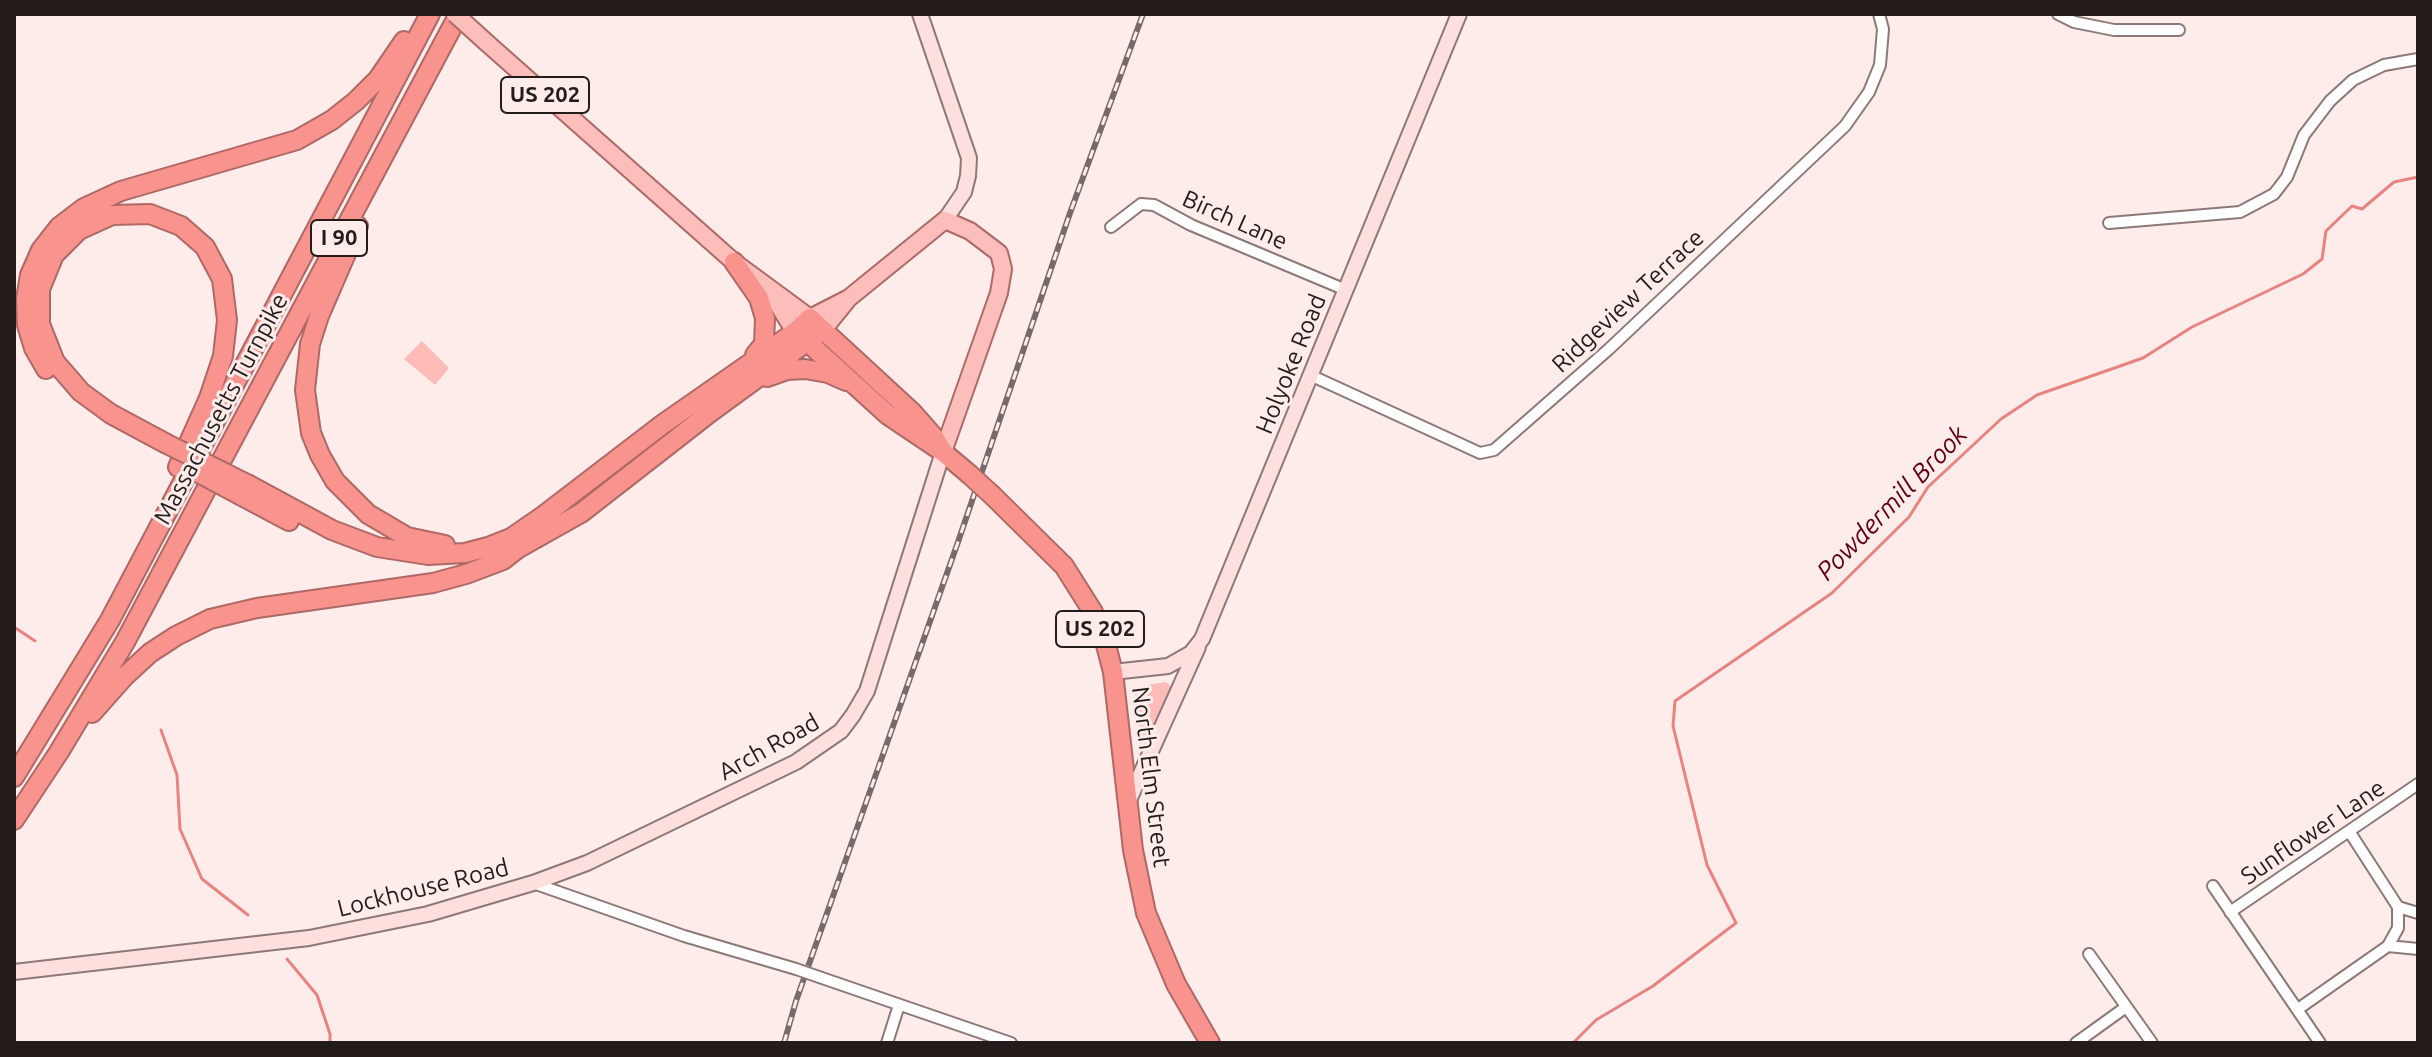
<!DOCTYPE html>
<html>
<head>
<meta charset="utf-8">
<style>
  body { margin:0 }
  #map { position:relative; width:2432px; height:1057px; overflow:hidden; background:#feeceb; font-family:Ubuntu,sans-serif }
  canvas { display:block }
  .frame { position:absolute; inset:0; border:16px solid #231c1b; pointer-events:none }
</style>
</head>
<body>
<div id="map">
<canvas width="2432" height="1057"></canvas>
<div class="frame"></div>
</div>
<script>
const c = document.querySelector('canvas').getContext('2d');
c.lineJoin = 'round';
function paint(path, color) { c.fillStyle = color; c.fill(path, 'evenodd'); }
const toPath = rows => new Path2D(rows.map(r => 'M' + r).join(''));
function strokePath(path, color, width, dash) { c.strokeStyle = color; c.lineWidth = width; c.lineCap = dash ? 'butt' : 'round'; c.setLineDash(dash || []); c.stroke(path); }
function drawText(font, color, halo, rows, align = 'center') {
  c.font = font + ' Ubuntu,sans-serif'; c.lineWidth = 6; c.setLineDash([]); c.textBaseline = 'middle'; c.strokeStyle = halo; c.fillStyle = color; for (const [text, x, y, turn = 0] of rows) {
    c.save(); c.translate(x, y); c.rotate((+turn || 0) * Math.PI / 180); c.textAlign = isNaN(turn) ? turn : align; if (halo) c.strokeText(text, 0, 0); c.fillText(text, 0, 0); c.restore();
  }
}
paint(toPath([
  [422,341,449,368,435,385,404,359],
  [1165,682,1169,684,1170,688,1143,748,1140,745,1135,692,1141,686]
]), '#ffbbb7');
strokePath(toPath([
  [14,627,35,641],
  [161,730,177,775,180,829,202,879,248,915],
  [287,959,317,995,330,1034,330,1043],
  [1573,1043,1596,1020,1653,986,1736,923,1707,865,1673,726,1675,701,1832,593,1909,517,1928,487,2001,419,2037,395,2143,358,2192,327,2303,274,2322,259,2326,231,2352,206,2362,209,2394,182,2418,177]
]), '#e88480', 3);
const street = toPath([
  [2058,14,2074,22,2114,30,2179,30],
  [2109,223,2240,212,2274,194,2287,177,2304,135,2330,101,2353,80,2384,65,2418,59],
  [1111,227,1141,204,1154,205,1191,225,1346,290],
  [1310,375,1480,453,1494,450,1609,349,1845,126,1869,92,1880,65,1883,29,1879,14],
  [2349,831,2398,907,2418,913],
  [533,883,684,936,796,969],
  [2213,886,2320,1043],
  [2230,912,2418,784],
  [2388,946,2398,928,2398,907],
  [2089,954,2152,1043],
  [822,978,1011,1043],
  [2298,1009,2388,946,2418,949],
  [887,1043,899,1005],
  [2076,1043,2126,1007]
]);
const secondary = toPath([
  [920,14,969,158,968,176,964,192,945,220],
  [1113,672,1168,666,1191,653,1202,639,1459,14],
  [1129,800,1198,647],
  [14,972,309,938,428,914,533,883,587,863,796,762,841,731,853,715,867,691,943,452]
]);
const primary = toPath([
  [487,43,734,262,810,318,849,298],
  [774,298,795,332],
  [823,330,849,298,945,220,970,231,999,253,1003,269,999,293,943,452]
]);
const highway = toPath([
  [358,226,319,316,310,344,305,390,311,433,320,455,335,481,368,514,407,537,445,545],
  [734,262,759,298,765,318,764,344,755,355],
  [801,336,888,415,943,452,969,474],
  [46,369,34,348,27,325,26,299,30,275,41,250,59,227,84,208,121,191,297,140,332,120,356,101,378,79,404,41],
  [767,377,787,370,805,369,828,373,846,381],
  [165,443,111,414,81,392,55,362,40,324,40,289,54,255,79,230,112,215,150,214,181,226,205,247,222,279,227,320,223,356,209,398,178,467],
  [249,485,332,530,377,547,428,555,465,553,488,547,511,538,543,516,663,424,795,332,810,318,912,412,934,437,943,452],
  [992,495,1064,566,1093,612,1106,645,1113,672,1133,850,1146,913,1176,984,1210,1043],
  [242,496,289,521],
  [92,713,124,677,150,653,176,636,210,619,257,608,433,583,466,574,503,560,517,549,581,513,712,411,823,330],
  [14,777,110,620,430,14],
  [14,820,59,752,125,642,459,14]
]);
strokePath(street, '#8c7977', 14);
strokePath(secondary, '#8c7977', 18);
strokePath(primary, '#ae6966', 20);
strokePath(highway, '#ae6966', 22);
strokePath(street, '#fff', 10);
strokePath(secondary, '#fddfdd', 14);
strokePath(primary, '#fbbebb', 16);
strokePath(highway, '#f9938e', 18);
const rail = toPath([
  [784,1043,796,1001,958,542,1070,213,1143,14]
]);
strokePath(rail, '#766b6a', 6);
strokePath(rail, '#feeceb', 3, [9]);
const streetBridge = toPath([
  [796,969,822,978]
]);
const primaryBridge = toPath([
  [455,14,487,43]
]);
const highwayBridge = toPath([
  [165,443,249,485],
  [199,473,242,496],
  [969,474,992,495]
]);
strokePath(streetBridge, '#8c7977', 14, []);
strokePath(primaryBridge, '#ae6966', 20, []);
strokePath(highwayBridge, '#ae6966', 22, []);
strokePath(streetBridge, '#fff', 10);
strokePath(primaryBridge, '#fbbebb', 16);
strokePath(highwayBridge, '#f9938e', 18);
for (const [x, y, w] of [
  [545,95,88],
  [339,238,56],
  [1100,629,88]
]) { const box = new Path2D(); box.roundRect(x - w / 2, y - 18, w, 36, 6); c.fillStyle = '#feeceb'; c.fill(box); strokePath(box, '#231c1b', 2); }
drawText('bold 22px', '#231c1b', null, [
  ["US 202",545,95],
  ["I 90",339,238],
  ["US 202",1100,629]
]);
drawText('24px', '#231c1b', '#feeceb', [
  ["Birch Lane",1235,220,24],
  ["Ridgeview Terrace",1628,301,-43],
  ["Holyoke Road",1291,364,-68],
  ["Massachusetts Turnpike",221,409,-62],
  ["Arch Road",769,747,-29],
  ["North Elm Street",1151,777,83],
  ["Sunflower Lane",2313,832,-34],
  ["Lockhouse Road",423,888,-14]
]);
drawText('italic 26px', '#60020f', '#feeceb', [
  ["Powdermill Brook",1892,503,-46]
]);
</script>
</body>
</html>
